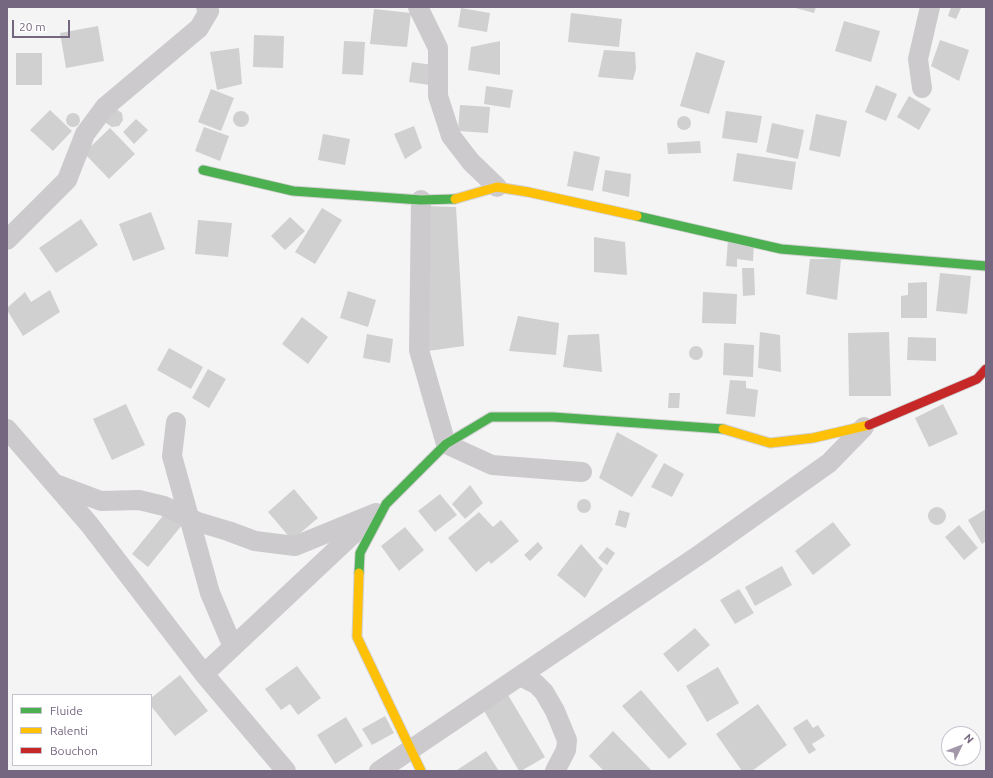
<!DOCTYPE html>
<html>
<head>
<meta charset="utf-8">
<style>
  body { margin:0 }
  #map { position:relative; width:993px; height:778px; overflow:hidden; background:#f3f4f3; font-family:Ubuntu,sans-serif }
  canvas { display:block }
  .frame { position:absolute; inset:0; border:8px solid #766781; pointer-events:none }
  .legend { position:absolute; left:12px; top:694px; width:140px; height:72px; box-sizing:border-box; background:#fff; border:1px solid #c8c2cd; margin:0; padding:5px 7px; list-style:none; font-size:12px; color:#766781 }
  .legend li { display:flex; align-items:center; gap:8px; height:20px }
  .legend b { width:20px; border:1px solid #c8c2cd }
  .north { position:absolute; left:941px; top:726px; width:40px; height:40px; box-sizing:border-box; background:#fff; border:1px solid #c8c2cd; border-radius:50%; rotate:47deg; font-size:11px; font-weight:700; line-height:16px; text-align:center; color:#766781 }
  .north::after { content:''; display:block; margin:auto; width:14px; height:18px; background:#a298a9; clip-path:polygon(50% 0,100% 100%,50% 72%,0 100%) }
  .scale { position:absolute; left:12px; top:20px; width:58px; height:18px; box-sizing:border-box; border:2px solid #766781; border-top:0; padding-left:5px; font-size:12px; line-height:14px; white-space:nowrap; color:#766781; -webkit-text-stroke:3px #fff; paint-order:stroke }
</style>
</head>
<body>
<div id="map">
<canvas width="993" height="778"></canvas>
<div class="frame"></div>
<ul class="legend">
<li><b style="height:5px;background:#4caf50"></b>Fluide</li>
<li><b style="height:5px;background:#ffc107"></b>Ralenti</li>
<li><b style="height:5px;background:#c62828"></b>Bouchon</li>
</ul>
<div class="north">N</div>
<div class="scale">20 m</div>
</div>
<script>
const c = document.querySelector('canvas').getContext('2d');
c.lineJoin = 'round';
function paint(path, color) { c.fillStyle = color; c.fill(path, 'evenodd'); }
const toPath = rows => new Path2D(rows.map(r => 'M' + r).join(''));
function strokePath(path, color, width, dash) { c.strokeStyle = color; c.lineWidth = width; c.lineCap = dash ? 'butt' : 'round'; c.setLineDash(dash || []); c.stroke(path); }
paint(toPath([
  [792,7,816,7,814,13],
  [951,7,961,8,956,19,948,16],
  [461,8,490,13,487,32,458,27],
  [374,9,411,13,407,47,370,44],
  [571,13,622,19,619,47,568,42],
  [844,21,880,31,871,62,835,51],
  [98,26,104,61,66,68,60,33],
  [254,35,284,36,283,68,253,67],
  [940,40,969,50,959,81,931,66],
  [344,41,365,42,363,75,342,74],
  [500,41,500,75,468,70,471,47],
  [239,48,242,84,217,90,210,52],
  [604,50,635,52,636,69,633,80,598,77],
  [696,52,725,61,709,114,680,106],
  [16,53,42,53,42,85,16,85],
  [412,62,433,65,430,85,409,82],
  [876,85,897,94,886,121,865,112],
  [486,86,513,90,510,108,484,104],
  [211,89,234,98,221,131,198,122],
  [909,96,931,109,919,130,897,117],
  [460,105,490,107,488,133,458,131],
  [116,109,122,113,123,120,119,126,112,127,106,123,105,119],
  [50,110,72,131,53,151,30,130],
  [726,111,762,116,757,143,722,138],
  '233 119a8 8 0 1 1 16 0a8 8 0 1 1-16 0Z',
  '66 120a7 7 0 1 1 14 0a7 7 0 1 1-14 0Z',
  [816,114,847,121,840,157,809,150],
  '677 123a7 7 0 1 1 14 0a7 7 0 1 1-14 0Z',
  [136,119,148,130,134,144,123,132],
  [772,123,804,130,798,159,766,152],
  [414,126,422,148,405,159,394,134],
  [204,127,229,136,220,161,195,151],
  [110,128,135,154,109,179,84,153],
  [323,134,350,139,345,165,318,160],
  [700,141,701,153,668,154,667,143],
  [574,151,600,157,593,191,567,186],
  [737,153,796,162,792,190,733,181],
  [605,170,631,174,629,197,602,191],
  [427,206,456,207,464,346,428,351],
  [322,208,342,220,315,264,295,252],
  [151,212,165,249,133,261,119,224],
  [290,217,305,231,285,250,271,236],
  [81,219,98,245,56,273,39,248],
  [198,220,232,223,228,257,195,254],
  [594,237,625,242,627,275,594,272],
  [728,240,754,243,753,261,737,259,737,267,726,266],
  [810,259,841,259,837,300,806,294],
  [742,268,754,268,755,295,743,296],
  [940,273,971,276,967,314,936,311],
  [927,282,927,318,901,318,901,296,908,295,908,283],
  [50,290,60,312,23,336,7,310,7,308,25,292,31,302],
  [348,291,376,300,368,327,340,318],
  [703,292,737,294,736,324,702,323],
  [518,316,559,323,556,355,509,351],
  [302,317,328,337,308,364,282,344],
  [760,332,780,335,781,372,758,368],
  [889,332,891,396,849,396,848,333],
  [367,334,393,339,390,363,363,358],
  [599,334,602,372,563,367,568,335],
  [908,337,936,338,936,361,907,360],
  [724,343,754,345,753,377,723,375],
  '689 353a7 7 0 1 1 14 0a7 7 0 1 1-14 0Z',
  [169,348,203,367,191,389,157,370],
  [208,369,226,379,209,408,192,398],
  [730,380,746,381,746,388,758,390,755,417,726,414],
  [669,393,680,393,679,408,668,408],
  [126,404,145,445,112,460,93,419],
  [943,404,958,434,929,447,915,418],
  [617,432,658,455,632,497,599,478],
  [664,463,684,474,672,497,651,487],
  [470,485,483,503,465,519,452,504],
  [294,489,318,518,292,540,268,512],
  [440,494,457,515,435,532,418,511],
  '577 506a7 7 0 1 1 14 0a7 7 0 1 1-14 0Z',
  '928 516a9 9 0 1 1 18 0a9 9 0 1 1-18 0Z',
  [986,509,986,541,982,544,968,520],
  [619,510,630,513,626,528,615,525],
  [166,512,182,525,148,567,132,554],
  [479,512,493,527,501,520,519,541,491,564,489,561,476,572,448,538],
  [833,522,851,545,813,575,795,551],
  [959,525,978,548,964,560,945,537],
  [405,527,424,550,399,571,381,546],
  [538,542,543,548,530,561,524,555],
  [581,544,603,569,585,598,557,575],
  [607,547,615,553,607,565,598,558],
  [782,566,792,585,755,606,745,587],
  [739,589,754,613,735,624,720,600],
  [695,628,710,645,678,672,663,654],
  [297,666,321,698,298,715,290,704,281,710,265,689],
  [718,667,739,703,707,722,686,686],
  [180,675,208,711,175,736,151,706,151,698],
  [641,690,687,744,669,759,622,706],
  [508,695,545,757,521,771,519,771,483,709],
  [758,704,787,745,752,771,742,771,716,734],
  [385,716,394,733,372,745,362,729],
  [346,717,363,746,335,764,317,735],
  [807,719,813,728,818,725,825,736,812,744,816,750,809,754,793,728],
  [613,731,652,771,604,771,589,756],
  [486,751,499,771,458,771,457,770]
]), '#d0d0d1');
const fast = toPath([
  [203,170,293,191,421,200,455,199],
  [637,216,781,249,986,266],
  [359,573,360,553,386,504,446,444,491,417,553,417,723,429]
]);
const slow = toPath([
  [455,199,497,187,528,192,637,216],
  [723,429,770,443,813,438,869,425],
  [359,573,357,637,421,771]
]);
const jam = toPath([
  [869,425,977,379,986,369]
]);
strokePath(fast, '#d1d0d1', 11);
strokePath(slow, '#d1d0d1', 11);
strokePath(jam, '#d1d0d1', 11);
strokePath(toPath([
  [418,7,438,48,438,96,451,136,471,162,497,187],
  [922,88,918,59,930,7],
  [421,200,419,350,446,444,492,465,582,472],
  [7,240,67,180,85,134,105,107,199,28,209,11,206,7],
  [176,422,172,456,210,593,233,647],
  [7,429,89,524,204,674,286,771],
  [56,484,101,501,139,500,164,506,198,522,228,531,255,541,295,546,376,513],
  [204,674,367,521],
  [520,676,536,684,544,692,555,711,567,740,566,750,555,771],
  [379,771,702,553,829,463,864,427]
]), '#cccacd', 20);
strokePath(fast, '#4caf50', 9);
strokePath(slow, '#ffc107', 9);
strokePath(jam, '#c62828', 9);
</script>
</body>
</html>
